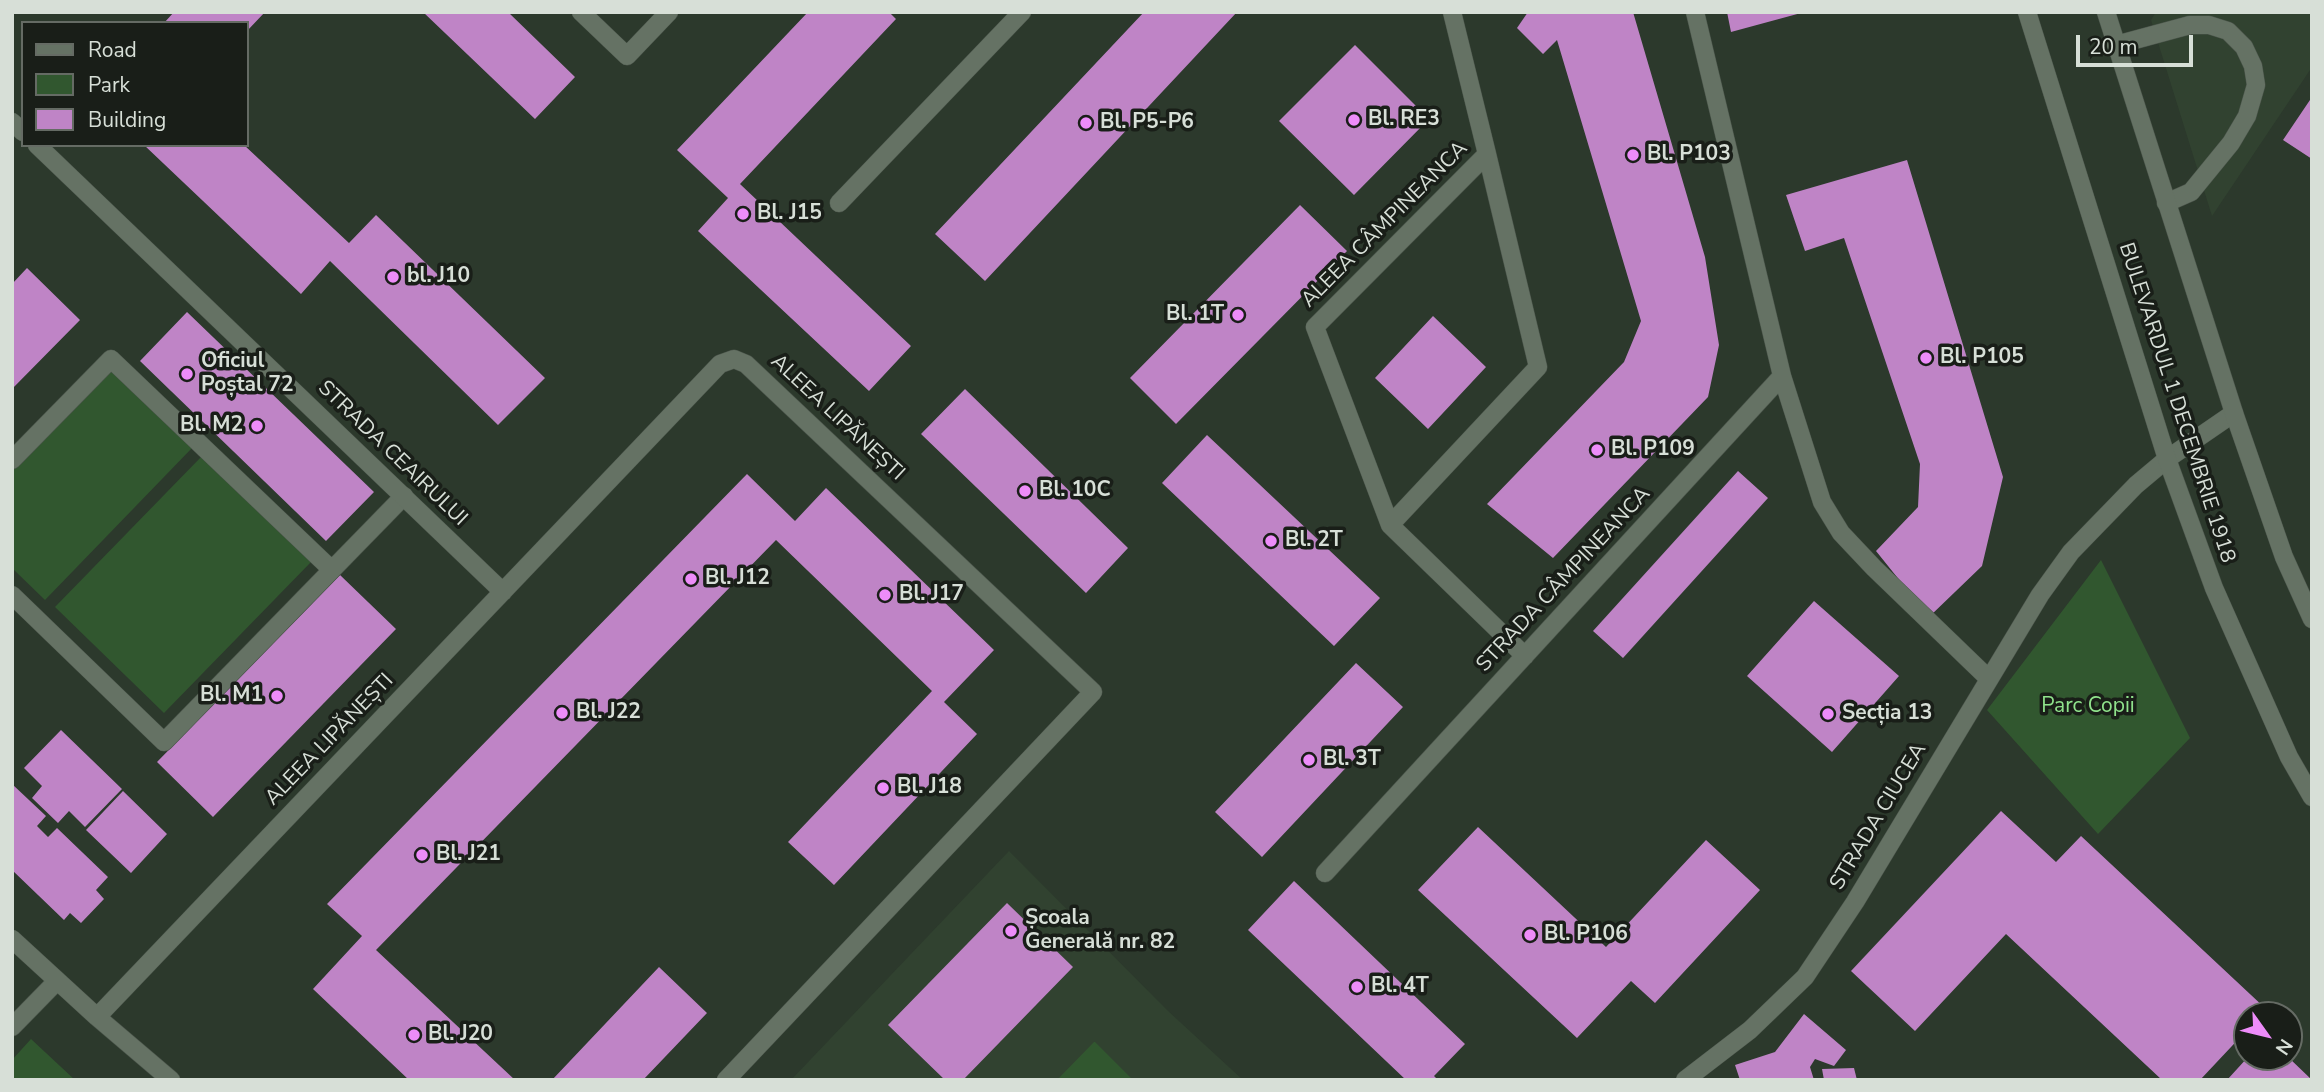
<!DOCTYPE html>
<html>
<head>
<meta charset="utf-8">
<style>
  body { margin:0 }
  #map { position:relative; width:2324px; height:1092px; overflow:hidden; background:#2c392c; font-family:"Nunito Sans",sans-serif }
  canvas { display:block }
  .frame { position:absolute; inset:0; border:14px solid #d7dfd7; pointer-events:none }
  .legend { position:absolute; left:21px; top:21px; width:228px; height:126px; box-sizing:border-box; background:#191e18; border:2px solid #656b64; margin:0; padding:9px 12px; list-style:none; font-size:21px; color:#d7dfd7 }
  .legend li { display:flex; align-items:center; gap:14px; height:35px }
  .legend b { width:35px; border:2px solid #656b64 }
  .north { position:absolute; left:2233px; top:1001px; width:70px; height:70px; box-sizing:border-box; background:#191e18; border:2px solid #656b64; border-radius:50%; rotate:124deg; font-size:19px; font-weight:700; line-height:28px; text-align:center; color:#d7dfd7 }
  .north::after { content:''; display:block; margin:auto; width:24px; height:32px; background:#ed8cf9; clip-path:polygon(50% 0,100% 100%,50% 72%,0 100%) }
  .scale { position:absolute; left:2076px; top:35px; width:117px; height:32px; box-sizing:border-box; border:4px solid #d7dfd7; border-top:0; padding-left:9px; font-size:21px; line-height:24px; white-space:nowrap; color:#d7dfd7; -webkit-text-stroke:5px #191e18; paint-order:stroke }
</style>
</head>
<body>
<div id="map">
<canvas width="2324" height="1092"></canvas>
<div class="frame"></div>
<ul class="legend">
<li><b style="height:9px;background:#657264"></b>Road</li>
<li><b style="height:19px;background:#31572f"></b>Park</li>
<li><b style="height:19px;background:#bf84c6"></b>Building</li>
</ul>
<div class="north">N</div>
<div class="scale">20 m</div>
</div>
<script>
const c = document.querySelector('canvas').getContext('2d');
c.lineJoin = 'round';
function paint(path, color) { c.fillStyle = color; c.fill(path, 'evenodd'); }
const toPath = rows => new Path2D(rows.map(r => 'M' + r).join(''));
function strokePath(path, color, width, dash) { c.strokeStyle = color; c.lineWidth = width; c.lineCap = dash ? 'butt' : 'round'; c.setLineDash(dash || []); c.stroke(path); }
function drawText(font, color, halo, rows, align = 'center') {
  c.font = font + ' "Nunito Sans",sans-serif'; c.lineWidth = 7; c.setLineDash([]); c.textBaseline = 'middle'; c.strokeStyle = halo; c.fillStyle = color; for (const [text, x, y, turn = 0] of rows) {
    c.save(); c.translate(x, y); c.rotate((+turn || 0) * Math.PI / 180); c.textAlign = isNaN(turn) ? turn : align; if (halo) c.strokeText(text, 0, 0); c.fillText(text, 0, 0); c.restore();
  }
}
paint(toPath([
  [2156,12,2312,12,2312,67,2212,216,2151,20],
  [1009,851,1168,1011,1243,1080,791,1080]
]), '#314230');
paint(toPath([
  [111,368,192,448,45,600,12,568,12,469],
  [202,456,311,562,164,713,55,607],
  [2101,560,2190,738,2098,834,1987,710],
  [31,1039,75,1080,12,1080,12,1060],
  [1094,1042,1095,1042,1133,1080,1057,1080]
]), '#31572f');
paint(toPath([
  [174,12,265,12,247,31,247,23,164,23],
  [423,12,508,12,575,77,535,119],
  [808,12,889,12,896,19,740,184,911,346,869,391,698,231,728,198,677,150],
  [1144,12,1237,12,985,281,935,234],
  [1528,12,1633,12,1705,257,1719,345,1708,397,1553,558,1487,504,1624,362,1641,321,1557,40,1543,54,1517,28],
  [1727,12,1801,12,1801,13,1731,32],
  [1355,45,1429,119,1354,195,1279,121],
  [2312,97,2312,159,2283,140],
  [144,145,244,145,349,243,376,215,545,378,498,425,330,261,301,294],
  [1907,160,2003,477,1982,566,1929,617,1876,551,1918,507,1920,464,1844,238,1805,251,1786,195],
  [1300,205,1347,251,1176,424,1130,378],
  [27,268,80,320,12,389,12,284],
  [187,312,374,492,326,541,140,361],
  [1433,316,1486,367,1428,429,1375,378],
  [965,389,1128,548,1086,593,921,434],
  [1207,435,1380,598,1334,646,1162,483],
  [1738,471,1768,498,1623,658,1593,631],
  [747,474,795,521,826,488,994,650,944,702,977,734,834,885,788,842,932,691,776,540,376,950,515,1080,409,1080,313,989,362,936,327,904],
  [340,575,396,629,213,817,157,762],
  [1814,601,1899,676,1832,752,1747,676],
  [1356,663,1403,707,1262,857,1215,812],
  [61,730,122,789,85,827,69,811,58,823,32,798,42,786,24,768],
  [12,784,46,816,37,826,48,837,57,828,108,877,96,890,104,899,81,923,70,913,64,920,12,870],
  [123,791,167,834,131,873,86,830],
  [2001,811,2056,862,2081,836,2266,1009,2261,1015,2247,1015,2247,1030,2200,1080,2162,1080,2006,934,1915,1031,1851,971],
  [1478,827,1606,947,1706,840,1760,890,1655,1003,1631,981,1577,1038,1418,890],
  [1294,881,1465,1044,1434,1076,1438,1080,1406,1080,1248,930],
  [1007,903,1073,967,963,1080,945,1080,888,1025],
  [659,967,707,1013,643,1080,552,1080],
  [1804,1014,1846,1050,1834,1066,1815,1059,1810,1067,1814,1080,1740,1080,1735,1065,1775,1052],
  [2248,1057,2288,1057,2312,1080,2227,1080],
  [1854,1068,1857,1080,1824,1080,1822,1069]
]), '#bf84c6');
const service = toPath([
  [2116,45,2190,25,2209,25,2228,31,2244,47,2253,66,2256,85,2247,116,2231,143,2191,192,2166,203],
  [12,460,111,359,332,570],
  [12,595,164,742,404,496]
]);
const minor = toPath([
  [581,12,627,56,669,12],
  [1452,12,1487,154,1315,327,1390,525,1525,656],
  [1695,12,1782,376,1822,502,1841,533,1874,568,1989,679],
  [12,122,23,132],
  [37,145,503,592],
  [839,203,1022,12],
  [1390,525,1538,367,1487,154],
  [1325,873,1782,376],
  [12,939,97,1017,171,1080],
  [97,1017,720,364,734,359,746,364,1093,692,726,1080],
  [12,1027,57,981],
  [1685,1080,1750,1030,1805,977,1855,902,2040,595,2071,552,2136,485,2167,459,2234,413]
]);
const secondary = toPath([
  [2027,12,2167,459,2214,588,2289,757,2312,797],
  [2106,12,2234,413,2284,557,2312,619]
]);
strokePath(service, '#4b554b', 19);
strokePath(minor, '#4b554b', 19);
strokePath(secondary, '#4b554b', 19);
strokePath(service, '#657264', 18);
strokePath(minor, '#657264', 18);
strokePath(secondary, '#657264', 18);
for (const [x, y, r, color] of [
  [1354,120,7,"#ed8cf9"],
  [1086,123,7,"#ed8cf9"],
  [1633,155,7,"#ed8cf9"],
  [743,214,7,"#ed8cf9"],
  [393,277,7,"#ed8cf9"],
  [1238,315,7,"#ed8cf9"],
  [1926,358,7,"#ed8cf9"],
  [187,374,7,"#ed8cf9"],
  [257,426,7,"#ed8cf9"],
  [1597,450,7,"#ed8cf9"],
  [1025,491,7,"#ed8cf9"],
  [1271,541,7,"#ed8cf9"],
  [691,579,7,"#ed8cf9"],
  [885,595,7,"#ed8cf9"],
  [277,696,7,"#ed8cf9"],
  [562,713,7,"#ed8cf9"],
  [1828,714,7,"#ed8cf9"],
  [1309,760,7,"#ed8cf9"],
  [883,788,7,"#ed8cf9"],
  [422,855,7,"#ed8cf9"],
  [1011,931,7,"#ed8cf9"],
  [1530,935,7,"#ed8cf9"],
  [1357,987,7,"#ed8cf9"],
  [414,1035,7,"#ed8cf9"]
]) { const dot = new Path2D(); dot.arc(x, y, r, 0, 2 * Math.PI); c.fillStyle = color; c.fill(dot); strokePath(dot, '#191e18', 2.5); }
drawText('bold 21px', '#d7dfd7', '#191e18', [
  ["Bl. RE3",1368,120],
  ["Bl. P5-P6",1100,123],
  ["Bl. P103",1647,155],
  ["Bl. J15",757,214],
  ["bl. J10",407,277],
  ["Bl. 1T",1224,315,"right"],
  ["Bl. P105",1940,358],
  ["Oficiul",201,362],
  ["Poștal 72",201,386],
  ["Bl. M2",243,426,"right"],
  ["Bl. P109",1611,450],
  ["Bl. 10C",1039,491],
  ["Bl. 2T",1285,541],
  ["Bl. J12",705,579],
  ["Bl. J17",899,595],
  ["Bl. M1",263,696,"right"],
  ["Bl. J22",576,713],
  ["Secția 13",1842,714],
  ["Bl. 3T",1323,760],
  ["Bl. J18",897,788],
  ["Bl. J21",436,855],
  ["Școala",1025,919],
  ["Generală nr. 82",1025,943],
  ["Bl. P106",1544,935],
  ["Bl. 4T",1371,987],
  ["Bl. J20",428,1035]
], 'left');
drawText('21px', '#d7dfd7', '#191e18', [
  ["ALEEA CÂMPINEANCA",1385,225,-45],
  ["BULEVARDUL 1 DECEMBRIE 1918",2176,403,72],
  ["ALEEA LIPĂNEȘTI",837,418,43],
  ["STRADA CEAIRULUI",392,454,44],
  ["STRADA CÂMPINEANCA",1564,580,-47],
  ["ALEEA LIPĂNEȘTI",330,740,-46],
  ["STRADA CIUCEA",1879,817,-59]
]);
drawText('21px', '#90e38c', '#191e18', [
  ["Parc Copii",2088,707]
]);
</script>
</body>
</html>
